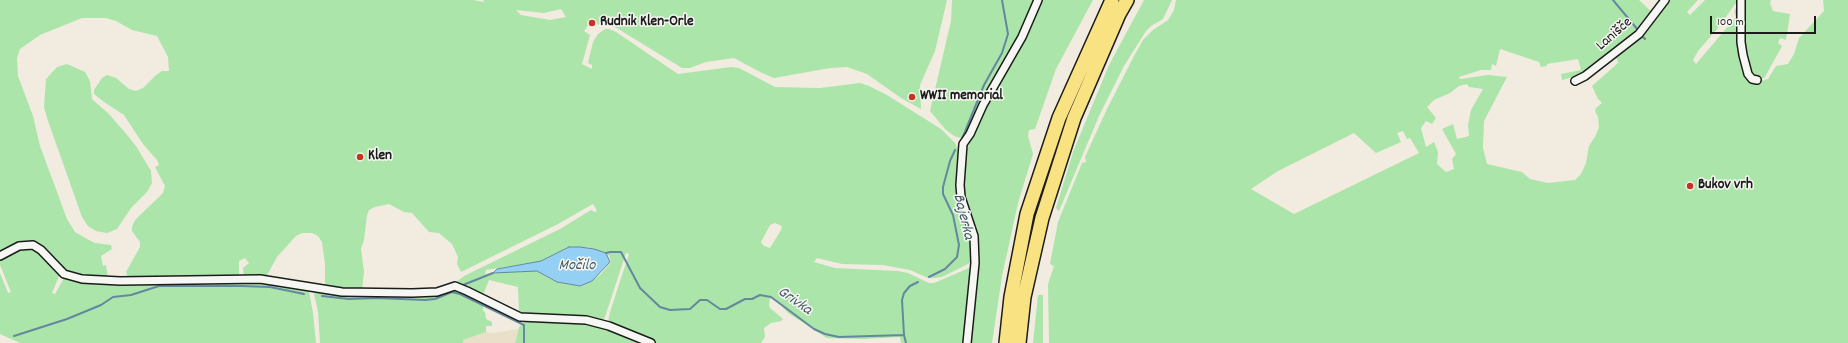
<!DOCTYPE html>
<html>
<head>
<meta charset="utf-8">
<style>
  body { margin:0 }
  #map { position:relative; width:1848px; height:343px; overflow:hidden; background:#f1ecdf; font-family:Dekko,sans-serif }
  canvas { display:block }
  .scale { position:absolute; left:1710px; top:16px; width:106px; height:18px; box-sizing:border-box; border:2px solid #1c1c1c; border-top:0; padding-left:5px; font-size:12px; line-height:14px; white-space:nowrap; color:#1c1c1c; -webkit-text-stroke:3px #f6f6f2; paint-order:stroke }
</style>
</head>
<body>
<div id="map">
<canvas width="1848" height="343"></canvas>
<div class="scale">100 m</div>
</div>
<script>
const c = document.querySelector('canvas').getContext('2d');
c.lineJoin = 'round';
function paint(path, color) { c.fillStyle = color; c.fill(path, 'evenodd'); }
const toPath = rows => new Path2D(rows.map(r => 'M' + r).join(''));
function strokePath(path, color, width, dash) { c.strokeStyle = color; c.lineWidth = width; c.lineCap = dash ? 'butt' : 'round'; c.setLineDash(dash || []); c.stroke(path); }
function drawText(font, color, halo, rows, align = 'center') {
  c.font = font + ' Dekko,sans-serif'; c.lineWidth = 3; c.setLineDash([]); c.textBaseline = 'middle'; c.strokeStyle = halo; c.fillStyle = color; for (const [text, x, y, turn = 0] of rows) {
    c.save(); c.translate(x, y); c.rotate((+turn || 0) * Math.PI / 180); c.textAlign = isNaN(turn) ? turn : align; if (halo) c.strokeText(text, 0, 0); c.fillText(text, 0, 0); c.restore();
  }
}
paint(toPath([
  [518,329,515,343,463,343,463,340,486,332,493,333]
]), '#eadfc8');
paint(toPath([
  [0,0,473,0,484,2,483,0,947,0,935,51,920,85,921,109,901,98,867,74,847,67,830,68,774,78,762,73,734,58,706,62,690,68,682,68,615,27,607,24,599,25,592,19,584,31,590,35,582,64,592,69,592,65,588,63,593,42,598,34,605,29,609,29,616,32,678,74,731,67,739,68,775,87,820,88,860,83,869,86,887,95,941,129,955,143,959,152,959,162,971,234,972,262,942,277,934,278,928,278,910,270,883,265,842,264,817,258,814,262,835,268,898,271,908,273,929,283,934,283,969,268,972,270,965,343,901,343,900,337,863,339,827,338,788,313,778,302,770,298,769,305,770,308,783,319,781,321,771,323,764,328,765,337,761,343,656,343,608,322,610,312,629,254,626,253,605,317,602,321,521,314,519,312,518,287,489,280,483,295,455,283,464,276,560,229,591,210,595,212,597,211,593,204,558,224,461,272,457,264,458,257,452,244,439,233,429,232,412,213,404,212,389,204,375,207,369,210,367,215,364,240,361,249,364,272,362,289,344,290,325,286,325,264,322,242,318,236,312,233,302,233,296,236,277,257,266,277,244,277,243,268,249,263,245,258,239,261,239,277,132,279,128,277,126,272,140,247,140,242,132,231,132,227,135,220,163,193,165,186,155,167,159,165,157,160,143,144,124,115,104,102,94,94,94,90,102,78,107,75,116,78,129,89,136,91,143,88,156,75,162,71,169,71,168,57,157,36,132,30,116,21,106,18,82,18,40,35,20,49,17,58,18,76,33,116,40,146,67,219,75,232,87,239,95,243,111,245,112,249,101,256,103,266,106,265,108,278,86,277,64,270,34,243,20,243,0,253],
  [561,9,566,17,550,20,521,15,516,10,544,13],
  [775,223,782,226,781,230,770,248,764,246,761,242,770,225],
  [569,247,591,248,609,255,611,262,601,274,592,281,581,286,561,283,550,279,538,271,526,270,485,274,486,270,543,261],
  [952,0,1036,0,1028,20,968,135,961,138,954,136,945,129,930,111,951,21],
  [1041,0,1093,0,1056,69,1035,129,1029,130,1028,136,1033,154,1018,203,1002,276,992,343,970,343,972,312,972,221,964,194,962,179,964,161,967,149,983,112],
  [1144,0,1172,0,1163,19,1151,26,1146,31,1124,66,1099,116,1059,211,1056,208,1073,152,1109,65],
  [1176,0,1639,0,1654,14,1639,32,1627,43,1584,74,1562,80,1561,74,1581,70,1578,59,1547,64,1547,66,1541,67,1539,62,1500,49,1496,66,1492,64,1491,70,1481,70,1459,77,1460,79,1488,75,1507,77,1484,121,1483,148,1487,164,1522,172,1530,179,1548,183,1575,180,1581,174,1586,163,1589,146,1596,135,1599,127,1598,117,1595,111,1596,108,1602,103,1598,99,1592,86,1618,63,1616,56,1648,27,1668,0,1698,0,1687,12,1690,15,1705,0,1739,0,1739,42,1744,68,1749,80,1754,83,1768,79,1776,66,1788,64,1794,54,1799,38,1824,11,1823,0,1848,0,1848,343,1049,343,1048,284,1054,266,1050,264,1058,222,1082,163,1086,162,1085,157,1107,109,1134,56,1143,40,1153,30,1168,20,1174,10],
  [1735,4,1737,5,1734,12,1736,17,1696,64,1693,60,1698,51,1718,28],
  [1467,84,1469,87,1483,89,1471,110,1468,125,1469,136,1457,139,1453,124,1442,129,1456,154,1452,159,1454,169,1446,172,1437,164,1438,152,1434,142,1426,147,1421,128,1426,121,1432,124,1436,118,1427,107,1434,100,1450,93,1459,86],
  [1403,131,1407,139,1410,138,1419,153,1294,214,1251,189,1278,171,1354,133,1376,153,1401,142,1397,133],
  [1743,0,1771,0,1770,3,1773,11,1790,14,1786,40,1780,38,1778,43,1782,46,1765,77,1761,79,1753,77,1742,42],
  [67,64,85,72,90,81,92,99,109,114,128,136,136,146,151,171,152,183,147,192,131,208,117,229,107,233,96,231,88,226,82,217,47,118,44,107,46,79,57,67],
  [20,248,32,248,41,253,60,274,52,293,55,294,64,278,78,283,92,284,256,282,307,289,309,291,313,313,316,343,20,343,0,334,0,273,8,293,11,292,0,265,0,259],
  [451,289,460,290,483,302,483,311,485,312,486,319,492,322,492,326,486,326,486,332,463,340,463,343,320,343,318,312,314,294,315,291,428,296],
  [1038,295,1043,295,1043,343,1033,343],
  [527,320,581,322,596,324,648,343,515,343,519,327]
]), '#abe5aa');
const water = toPath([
  [569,247,580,247,594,249,606,253,610,262,592,281,580,286,557,282,537,271,493,273,497,269,541,261,569,247]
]);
paint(water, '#94d0f4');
strokePath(water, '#64889e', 1);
strokePath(toPath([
  [1613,0,1638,30],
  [1642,36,1645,39],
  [962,139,984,85,1002,53,1008,34,1002,0],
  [606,253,610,252,621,252,640,288,660,307,670,310,690,309,700,300,707,300,720,309,726,309,745,299,752,299,760,295,771,297,814,329,825,334,839,337,904,335,906,343],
  [929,277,945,269,957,257,959,245,953,215,943,194,943,187,950,161,955,150],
  [463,285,493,273],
  [322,296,349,299,377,298,425,300,435,299,452,292,460,294,524,325,524,343],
  [904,335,902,300,904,293,910,286,918,282],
  [14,336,67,319,101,305,113,297,131,295,159,286,241,286,270,287,304,294]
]), '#64889e', 2);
const minor = toPath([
  [1741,0,1741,42,1743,55,1748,74,1752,79,1757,80],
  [1575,81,1585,76,1639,34,1665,0],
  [0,256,19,246,33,245,41,250,64,274,82,279,120,281,260,279,342,292,412,293,437,292,455,286,467,291,520,317,586,320,609,326,651,343],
  [967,343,975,263,974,236,961,197,960,185,963,144,970,134,983,105,1022,37,1038,0]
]);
const motorway = toPath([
  [1006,343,1011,297,1027,214,1059,118,1112,0],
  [1019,343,1024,297,1042,218,1074,118,1119,14,1127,0]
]);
strokePath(minor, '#1c1c1c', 10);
strokePath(motorway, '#1c1c1c', 16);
strokePath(minor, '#f6f6f2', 7);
strokePath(motorway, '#f8e281', 13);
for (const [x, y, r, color] of [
  [592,23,4,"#c8321e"],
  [912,97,4,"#c8321e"],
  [360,157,4,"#c8321e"],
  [1690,186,4,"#c8321e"]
]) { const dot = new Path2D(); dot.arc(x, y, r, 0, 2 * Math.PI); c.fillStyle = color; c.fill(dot); strokePath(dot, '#f6f6f2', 1.5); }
drawText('bold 15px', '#1c1c1c', '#f6f6f2', [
  ["Rudnik Klen-Orle",600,23],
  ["WWII memorial",920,97],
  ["Klen",368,157],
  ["Bukov vrh",1698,186]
], 'left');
drawText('15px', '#1c1c1c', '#f6f6f2', [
  ["Lanišče",1615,35,-41]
]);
drawText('italic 16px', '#465b68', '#f6f6f2', [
  ["Bajerka",962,217,76],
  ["Močilo",577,267],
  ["Grivka",794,302,35]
]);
</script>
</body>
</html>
